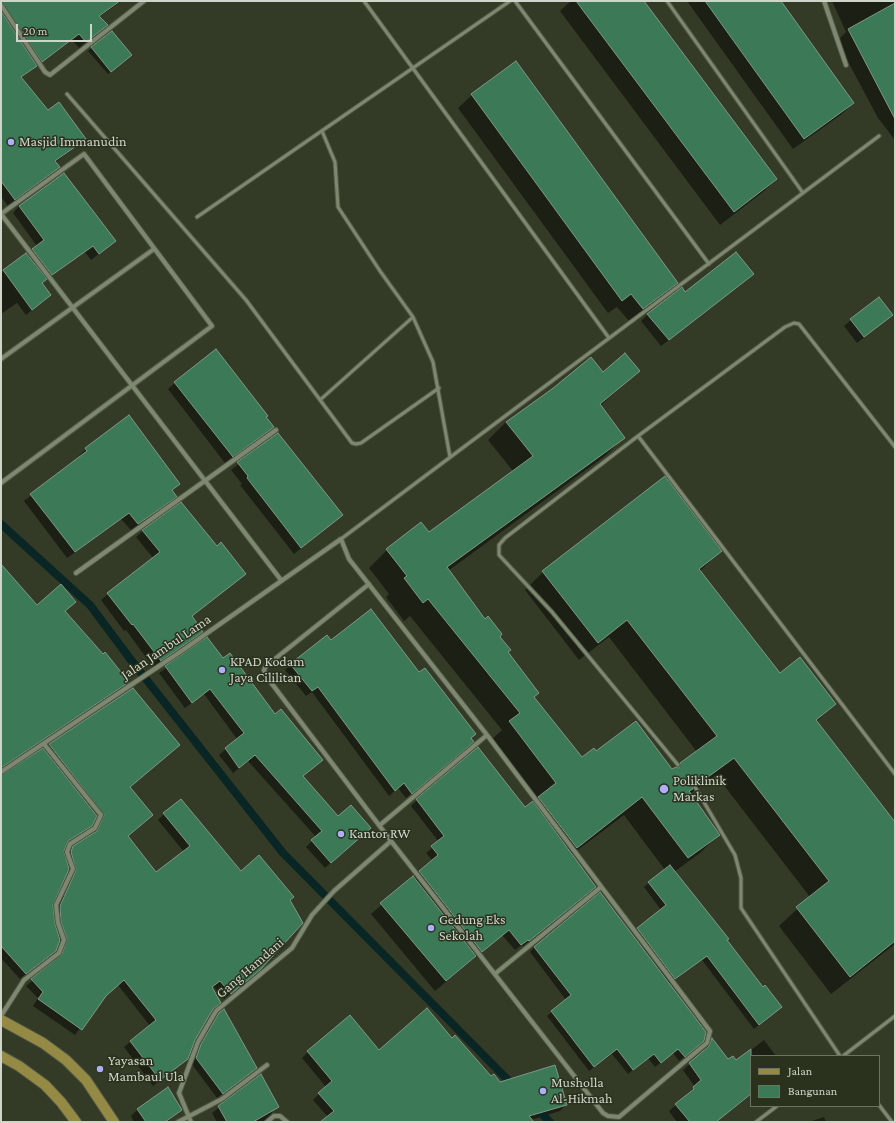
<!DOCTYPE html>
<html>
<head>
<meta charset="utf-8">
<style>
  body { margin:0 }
  #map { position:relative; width:896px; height:1123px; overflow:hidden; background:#333b27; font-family:"Crimson Pro",serif }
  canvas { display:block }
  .frame { position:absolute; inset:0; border:2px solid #cfd5c8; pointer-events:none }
  .legend { position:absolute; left:750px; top:1055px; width:130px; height:52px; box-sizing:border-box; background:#2a311d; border:1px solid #6c7361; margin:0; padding:5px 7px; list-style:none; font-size:12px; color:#cfd5c8 }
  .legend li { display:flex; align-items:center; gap:8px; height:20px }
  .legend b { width:20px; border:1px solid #6c7361 }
  .scale { position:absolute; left:16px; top:24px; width:76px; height:18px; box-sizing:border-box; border:2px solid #cfd5c8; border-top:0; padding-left:5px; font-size:12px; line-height:14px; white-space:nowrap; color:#cfd5c8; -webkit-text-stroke:3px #2a311d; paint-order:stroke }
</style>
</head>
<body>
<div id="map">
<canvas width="896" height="1123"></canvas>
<div class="frame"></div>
<ul class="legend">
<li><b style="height:5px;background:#958a44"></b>Jalan</li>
<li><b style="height:11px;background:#3c7a57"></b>Bangunan</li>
</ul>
<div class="scale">20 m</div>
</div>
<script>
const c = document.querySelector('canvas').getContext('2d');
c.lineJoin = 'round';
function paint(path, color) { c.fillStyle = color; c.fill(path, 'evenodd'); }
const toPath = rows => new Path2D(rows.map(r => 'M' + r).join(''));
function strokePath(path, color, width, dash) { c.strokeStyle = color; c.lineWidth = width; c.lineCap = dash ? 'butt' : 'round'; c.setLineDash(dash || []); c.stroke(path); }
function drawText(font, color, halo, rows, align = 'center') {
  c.font = font + ' "Crimson Pro",serif'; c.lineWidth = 3; c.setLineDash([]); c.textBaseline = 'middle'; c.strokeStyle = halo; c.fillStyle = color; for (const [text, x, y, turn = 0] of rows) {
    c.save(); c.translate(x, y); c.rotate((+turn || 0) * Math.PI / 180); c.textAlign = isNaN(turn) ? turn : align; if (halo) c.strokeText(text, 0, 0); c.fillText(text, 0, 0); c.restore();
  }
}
paint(toPath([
  [1,1,122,1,99,17,106,25,79,48,72,40,21,78,47,112,84,139,55,163,58,167,52,174,8,206,1,197],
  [571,1,643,1,776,179,763,192,720,225,560,11],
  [687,1,780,1,853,103,842,114,793,149],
  [832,1,895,1,895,140,878,118,837,41,846,32],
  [112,32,128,58,108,74,88,51],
  [516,62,677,283,664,296,629,321,617,307,608,313,458,108,472,95],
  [19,206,115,241,91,260,85,252,44,280,41,283,50,295,26,315,17,303,1,314,1,270,2,272,37,246,13,213],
  [753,274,661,346,641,321,648,314,685,293],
  [891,315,857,343,844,326,851,320],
  [639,371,600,406,623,438,605,456,448,571,499,637,507,653,538,693,533,698,582,758,596,752,672,771,697,752,609,637,579,660,525,590,543,572,720,551,700,571,779,674,835,704,816,722,893,822,895,821,895,944,831,994,779,926,810,897,716,775,690,794,718,835,700,853,674,872,763,988,781,1007,754,1029,702,960,669,984,698,1046,679,1061,673,1053,655,1067,648,1058,628,1074,612,1054,589,1071,547,1016,566,1000,530,952,534,947,659,971,660,970,633,933,661,910,644,887,665,870,624,815,571,855,589,893,523,946,522,945,515,950,502,935,435,991,371,914,433,861,426,853,439,842,411,806,417,800,525,809,537,800,491,740,502,730,410,616,404,621,386,597,389,594,369,568,387,550,428,534,513,471,488,440,506,422,602,373],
  [175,383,265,417,273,427,225,463,168,389],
  [278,434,342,515,294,554,240,485,242,484,231,470],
  [86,449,179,484,171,491,176,496,169,503,131,530,121,519,67,558,24,501,80,458,79,456],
  [143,531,216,547,245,574,191,617,202,631,195,638,153,667,126,630,124,631,101,600,153,558,136,537],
  [1,566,37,606,69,607,64,612,127,682,122,688,1,770],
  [207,639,223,660,275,715,322,760,302,777,338,818,363,834,325,868,306,847,316,837,248,761,233,773,219,755,237,739,204,694,185,708,159,673],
  [331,642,419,673,470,738,467,747,406,798,398,788,389,796,312,692,306,696,285,670,291,664],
  [133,689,127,837,156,874,184,852,158,820,164,814,241,872,289,901,252,976,224,999,213,986,211,988,211,1010,194,1040,187,1058,153,1086,124,1047,150,1026,118,985,103,997,75,1035,33,1006,38,998,26,986,56,961,62,948,59,940,55,950,49,957,20,979,1,958,1,776,44,751,49,745],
  [95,817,99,822,93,835,74,847,67,854,65,859,63,851,66,844,85,831,91,825],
  [68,869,71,877,53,915,52,905],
  [221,1013,251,1072,217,1098,191,1063,196,1050,214,1020],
  [452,1039,491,1078,500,1083,566,1105,560,1111,531,1120,533,1122,322,1122,328,1117,313,1100,326,1087,302,1058,308,1052,378,1051],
  [712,1039,728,1061,736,1062,764,1040,776,1056,751,1056,751,1095,716,1122,677,1122,669,1111,687,1095,687,1094,695,1087,683,1070,703,1052,705,1046],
  [255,1080,272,1113,263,1122,217,1122,212,1113],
  [137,1110,181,1110,167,1122,134,1122,131,1116],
  [824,1117,826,1122,809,1122]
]), '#0007');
strokePath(toPath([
  [1,524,90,605,131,660,283,853,515,1087],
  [533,1105,550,1122]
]), '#092624', 8);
const building = toPath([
  [1,1,120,1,99,16,108,25,86,42,79,34,42,62,1,1],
  [576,1,644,1,777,179,734,212,576,1],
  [705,1,781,1,854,103,804,139,705,1],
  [895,3,895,119,848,29,895,3],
  [1,11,37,66,21,77,48,110,59,102,86,139,55,161,60,167,15,200,1,181,1,11],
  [112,31,132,55,111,72,91,47,112,31],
  [516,61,678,283,643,309,631,294,622,301,471,94,516,61],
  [64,173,116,241,99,254,93,246,52,275,32,249,44,240,19,206,64,173],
  [736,252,754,274,669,340,647,314,682,287,685,292,736,252],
  [26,253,47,279,42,283,51,295,32,310,3,270,26,253],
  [879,297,893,315,864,337,850,319,879,297],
  [216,349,268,416,266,417,274,427,233,457,174,382,216,349],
  [625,353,640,371,600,404,625,438,447,567,485,619,488,616,502,634,500,637,511,650,508,652,539,693,534,697,582,757,594,748,596,751,636,721,672,769,676,767,679,768,680,763,717,736,627,620,598,643,542,571,665,476,722,551,699,569,780,673,800,657,836,704,816,720,895,822,895,941,850,977,796,907,829,881,734,758,697,785,693,785,693,789,689,791,720,835,688,858,642,797,577,848,538,797,556,783,509,721,520,713,428,599,423,603,404,578,407,576,386,549,421,522,429,532,533,456,506,422,552,389,591,357,603,372,625,353],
  [129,415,180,484,172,490,177,497,138,524,129,513,75,552,30,494,87,451,85,448,129,415],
  [278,433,343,515,301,548,247,478,248,476,237,462,278,433],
  [181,502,217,546,221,542,246,574,192,616,203,632,161,661,133,624,132,625,107,593,160,552,142,530,181,502],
  [1,564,37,605,61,584,76,602,65,611,103,654,105,652,129,682,1,768,1,564],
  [371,609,419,672,425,668,476,734,471,738,474,742,412,794,404,783,395,791,318,687,312,691,290,664,327,635,331,640,371,609],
  [207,637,223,658,230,653,275,714,281,709,323,760,303,776,338,816,351,805,371,828,331,863,311,840,322,831,255,755,239,768,225,748,244,733,210,689,192,703,165,666,207,637],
  [133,688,180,745,130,787,153,815,128,836,156,872,190,846,163,813,181,799,241,871,259,855,294,897,290,900,303,923,260,970,231,994,220,981,212,987,221,1003,213,1009,195,1040,188,1059,160,1080,130,1041,156,1020,124,980,106,996,82,1030,38,999,43,992,31,979,62,954,67,939,61,922,60,906,76,870,71,852,73,846,97,831,104,815,49,744,133,688],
  [478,747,525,807,533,801,596,887,529,941,528,940,521,945,509,930,482,952,419,871,438,855,431,846,444,836,416,799,478,747],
  [43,748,97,816,92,826,68,841,64,851,69,869,53,905,55,924,60,940,56,951,26,974,1,946,1,775,43,748],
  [670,865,729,939,727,940,763,987,765,985,782,1007,759,1025,707,956,675,979,637,928,666,905,648,882,670,865],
  [413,876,476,956,446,981,380,903,413,876],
  [600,892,706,1032,704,1041,685,1057,678,1049,661,1063,654,1054,633,1070,617,1049,594,1067,551,1011,571,995,534,947,600,892],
  [427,1008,452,1038,455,1035,491,1076,494,1074,500,1082,555,1065,567,1105,529,1116,534,1122,320,1122,334,1111,318,1093,332,1081,307,1051,350,1015,379,1050,427,1008],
  [224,1009,257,1068,223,1094,196,1058,201,1044,219,1013,224,1009],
  [712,1038,728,1059,733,1056,736,1060,751,1049,751,1094,716,1122,690,1122,675,1104,694,1089,693,1087,701,1080,689,1063,709,1046,712,1038],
  [261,1074,279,1107,253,1122,227,1122,218,1106,261,1074],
  [168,1087,182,1110,165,1122,146,1122,137,1109,168,1087]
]);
paint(building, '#3c7a57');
strokePath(building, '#7f9787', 1);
const lane = toPath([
  [364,1,609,338],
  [515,1,709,264],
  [667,1,803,193],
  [67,94,246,300,352,443,356,444,361,443,439,388],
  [322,131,335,162,338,207,380,271,413,317,433,362,450,457],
  [197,217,510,1],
  [320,400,413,317],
  [638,436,785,327,794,323,799,324,895,447],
  [341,539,879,136],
  [678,765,552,612,499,555,499,545,505,538,638,436,895,774],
  [695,787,735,855,741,878,741,908,840,1056],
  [843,1056,895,1016],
  [879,1105,892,1122],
  [756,1122,777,1106]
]);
const street = toPath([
  [824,1,846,65],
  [1,5,45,72,50,75,144,1],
  [1,214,84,154,212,326,1,483],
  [1,214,281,580],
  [1,359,154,249],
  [76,573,276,430],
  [1,772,183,650,341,539,349,559,487,735,710,1031,707,1043,702,1047,619,1117,608,1116,603,1113,391,841,266,676,264,670,266,666,369,584],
  [380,825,487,735],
  [496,973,601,887],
  [1,1016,24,980,59,953,64,940,58,923,56,905,73,869,67,852,70,844,95,828,101,815,44,744],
  [178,1122,222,1099,267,1065],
  [191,1122,179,1093,198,1042,216,1011,292,948,312,915,334,891,391,841],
  [267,1122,274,1116,280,1116,287,1122]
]);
const primary = toPath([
  [1,1020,43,1043,66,1060,86,1080,114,1122],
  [1,1056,19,1066,45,1085,61,1102,76,1122]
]);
strokePath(lane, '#515846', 5);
strokePath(street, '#515846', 6);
strokePath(primary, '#515846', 12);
strokePath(lane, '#7e8870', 3);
strokePath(street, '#7e8870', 4);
strokePath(primary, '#958a44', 10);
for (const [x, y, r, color] of [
  [11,142,4,"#adaffb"],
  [222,670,4,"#adaffb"],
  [664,789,5,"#adaffb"],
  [341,834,4,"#adaffb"],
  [431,928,4,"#adaffb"],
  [100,1069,4,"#adaffb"],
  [543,1091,4,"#adaffb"]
]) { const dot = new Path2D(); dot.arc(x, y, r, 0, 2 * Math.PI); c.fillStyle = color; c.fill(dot); strokePath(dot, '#2a311d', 1.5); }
drawText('14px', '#cfd5c8', '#2a311d', [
  ["Masjid Immanudin",19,142],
  ["KPAD Kodam",230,662],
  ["Jaya Cililitan",230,678],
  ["Poliklinik",673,781],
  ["Markas",673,797],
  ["Kantor RW",349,834],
  ["Gedung Eks",439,920],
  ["Sekolah",439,936],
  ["Yayasan",108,1061],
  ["Mambaul Ula",108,1077],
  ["Musholla",551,1083],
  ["Al-Hikmah",551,1099]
], 'left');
drawText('14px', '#cfd5c8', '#2a311d', [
  ["Jalan Jambul Lama",166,647,-34],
  ["Gang Hamdani",250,968,-41]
]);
</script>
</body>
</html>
